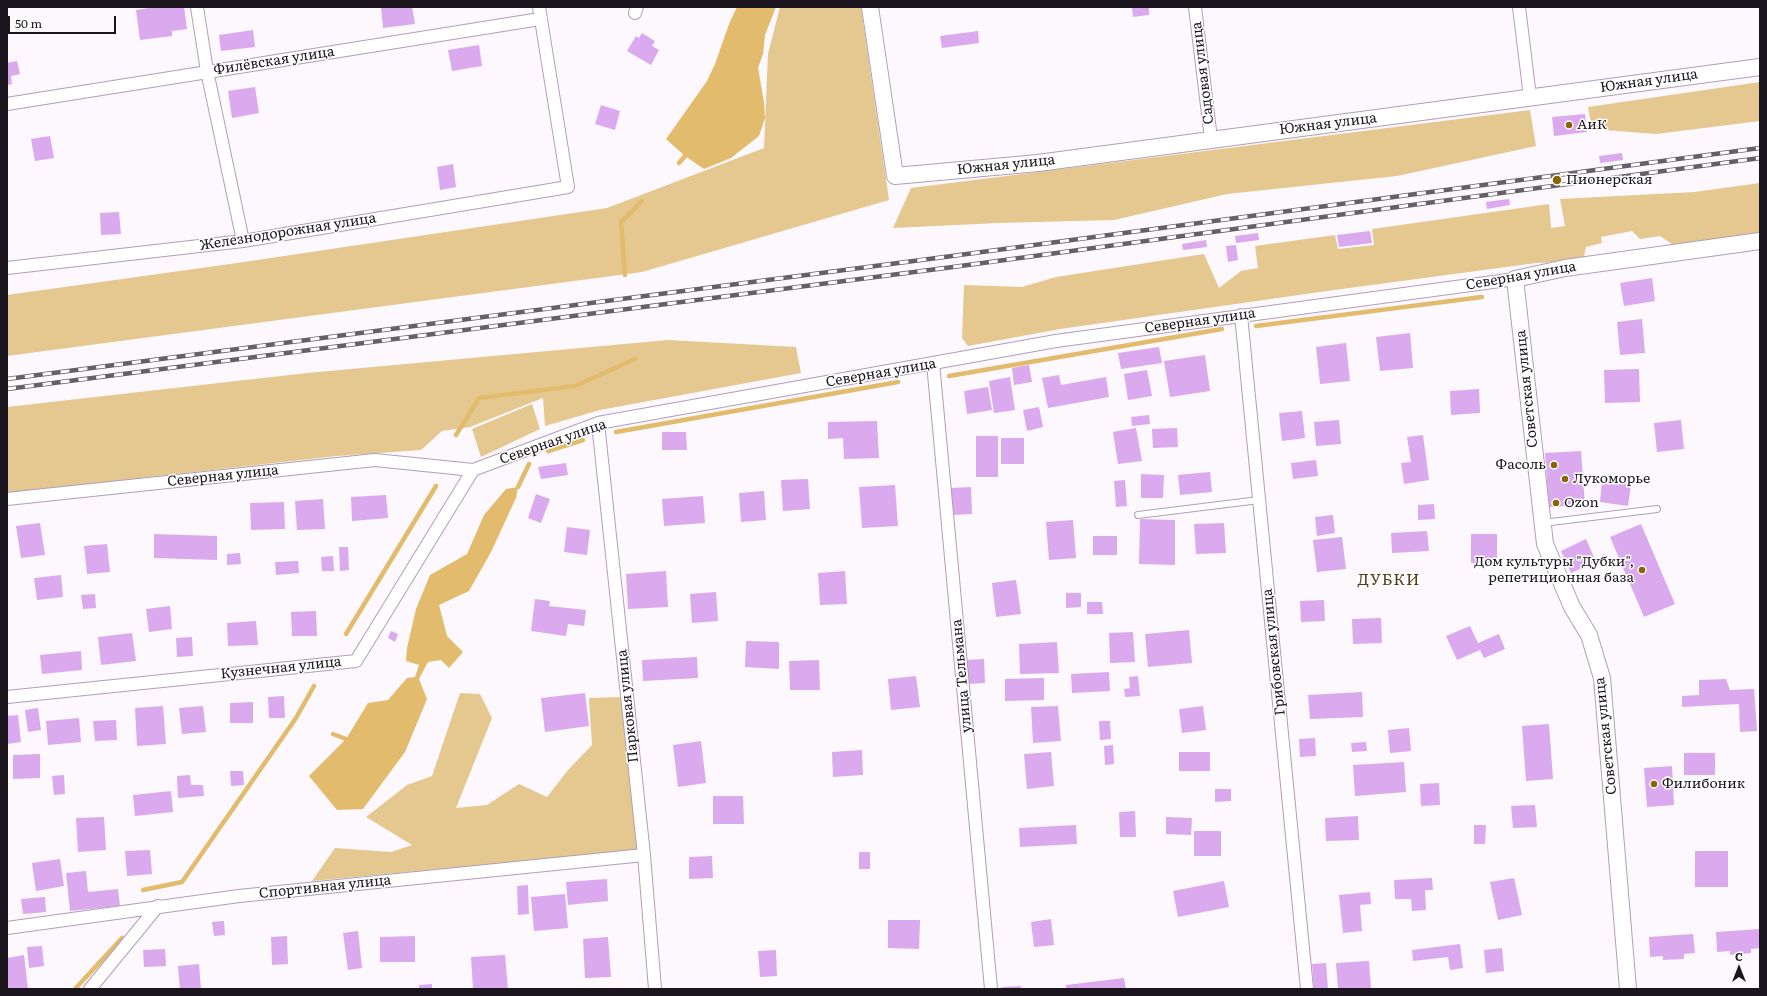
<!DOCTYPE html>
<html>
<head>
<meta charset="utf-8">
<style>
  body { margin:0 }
  #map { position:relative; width:1767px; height:996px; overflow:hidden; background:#fcf8fd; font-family:Literata,serif }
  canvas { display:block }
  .frame { position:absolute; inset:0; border:8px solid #1b151e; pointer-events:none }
  .north { position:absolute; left:1719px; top:948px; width:40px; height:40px; -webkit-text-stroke:3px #fff; paint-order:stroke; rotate:0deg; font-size:11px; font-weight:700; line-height:16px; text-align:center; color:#1b151e }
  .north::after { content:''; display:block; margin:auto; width:14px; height:18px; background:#1b151e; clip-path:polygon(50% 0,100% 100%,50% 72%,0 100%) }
  .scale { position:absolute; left:8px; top:16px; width:108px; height:18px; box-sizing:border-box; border:2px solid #1b151e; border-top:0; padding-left:5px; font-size:12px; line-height:14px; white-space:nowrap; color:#1b151e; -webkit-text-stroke:3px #fff; paint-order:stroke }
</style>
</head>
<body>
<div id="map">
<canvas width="1767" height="996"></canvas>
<div class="frame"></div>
<div class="north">С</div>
<div class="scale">50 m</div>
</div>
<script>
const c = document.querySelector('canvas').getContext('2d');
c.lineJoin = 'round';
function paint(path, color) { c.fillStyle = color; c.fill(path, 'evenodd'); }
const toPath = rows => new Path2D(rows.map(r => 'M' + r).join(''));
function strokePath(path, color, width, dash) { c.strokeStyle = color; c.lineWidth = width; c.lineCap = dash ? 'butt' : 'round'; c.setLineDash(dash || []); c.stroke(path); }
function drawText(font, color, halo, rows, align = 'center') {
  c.font = font + ' Literata,serif'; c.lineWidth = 3; c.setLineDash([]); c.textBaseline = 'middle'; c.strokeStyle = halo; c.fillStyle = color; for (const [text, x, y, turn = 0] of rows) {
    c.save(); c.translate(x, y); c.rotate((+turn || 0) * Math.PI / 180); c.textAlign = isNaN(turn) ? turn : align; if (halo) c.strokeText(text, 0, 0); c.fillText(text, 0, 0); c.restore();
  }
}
paint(toPath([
  [780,7,861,7,889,200,642,272,7,356,7,295,237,263,607,208,764,148,768,54],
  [1760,82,1760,121,1656,134,1592,129,1588,107],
  [1530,110,1536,146,1397,176,1227,194,1114,220,998,223,893,228,911,188],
  [1760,183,1760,236,1675,246,1660,236,1640,239,1632,231,1601,237,1602,243,1586,247,1583,261,1536,263,1327,291,1060,329,968,346,962,338,964,285,1022,287,1056,277,1204,254,1219,288,1241,271,1258,268,1255,246,1335,235,1338,249,1374,245,1372,229,1549,204,1551,228,1565,226,1560,199,1694,192],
  [668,340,796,347,801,373,600,410,545,426,543,398,470,427,442,431,421,450,337,456,7,493,7,407,307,373],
  [532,404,540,429,481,457,472,429],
  [460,693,480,694,492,718,456,808,487,805,519,784,547,797,568,770,592,745,589,698,624,697,642,850,312,881,335,848,391,852,412,845,366,817,407,785,432,776]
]), '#e5c88f');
paint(toPath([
  [737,7,776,7,765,35,763,54,758,68,764,102,765,118,759,136,731,158,704,169,685,156,666,139,707,81,715,64,729,24],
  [518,487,516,498,491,552,469,591,439,605,447,636,463,652,449,668,441,660,428,662,419,679,427,699,405,752,363,809,337,810,309,776,346,739,368,703,388,700,407,678,415,677,419,665,406,661,407,648,416,609,430,575,467,554,484,515,506,489]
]), '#e2bb6c');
strokePath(toPath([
  [679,163,685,156],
  [625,275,621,222,642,201],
  [1256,326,1482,297],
  [949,376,1222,329],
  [616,432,898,382],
  [456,435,479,398,575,386,635,359],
  [548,451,583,440],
  [518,487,529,464],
  [346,634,436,486],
  [333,734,346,739],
  [143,890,182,882,296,718,314,686],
  [75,989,122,938]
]), '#e2bb6c', 4.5);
paint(toPath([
  [155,7,184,7,187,29,172,31,172,36,140,40,136,10],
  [381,7,412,7,415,24,383,28],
  [1132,7,1149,7,1149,15,1133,17],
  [253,30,255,47,221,51,219,35],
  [978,31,979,43,942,48,940,36],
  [642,33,655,41,652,46,659,50,651,65,627,51,636,36,639,38],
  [479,45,482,66,452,71,448,50],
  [17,61,20,74,11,76,12,84,7,85,7,63],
  [255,87,259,113,232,118,228,91],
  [601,105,620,111,615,130,595,124],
  [1585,114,1587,132,1554,136,1552,117],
  [50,136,54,158,35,161,31,139],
  [1622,153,1623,160,1600,163,1599,156],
  [453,164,456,187,440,190,437,167],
  [1509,199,1510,205,1487,209,1486,202],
  [119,212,121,234,101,235,100,213],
  [1370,231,1372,243,1339,247,1337,235],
  [1258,233,1259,240,1236,243,1235,236],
  [1206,240,1207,247,1183,250,1182,244],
  [1236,245,1238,260,1228,262,1226,246],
  [1652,278,1655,301,1624,306,1620,283],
  [1642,319,1645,353,1620,355,1617,322],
  [1410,333,1413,368,1380,371,1376,337],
  [1346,343,1350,381,1320,384,1316,347],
  [1159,347,1162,363,1121,369,1118,353],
  [1205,355,1210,391,1170,397,1164,361],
  [1029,365,1032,382,1014,385,1012,368],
  [1639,369,1640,402,1605,403,1604,370],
  [1147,370,1152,396,1128,400,1124,374],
  [1059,375,1061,385,1106,377,1109,397,1048,408,1042,378],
  [1010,377,1015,410,994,413,989,381],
  [988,387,992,410,967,414,964,391],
  [1479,389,1480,413,1451,415,1450,391],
  [1039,407,1043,427,1027,431,1023,410],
  [1302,411,1305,438,1282,441,1279,413],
  [1149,415,1150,424,1132,426,1131,417],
  [1339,420,1341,444,1316,446,1314,422],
  [1681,420,1684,449,1657,452,1654,423],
  [877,421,879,458,844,459,843,438,828,439,828,422],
  [1136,428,1142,461,1118,464,1113,432],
  [1177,428,1178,447,1153,448,1152,429],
  [662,432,686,432,687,450,662,450],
  [1423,435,1429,480,1404,484,1401,463,1411,462,1407,437],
  [976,436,998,436,998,477,976,477],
  [1001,438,1024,438,1024,464,1001,464],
  [1581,451,1585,505,1549,507,1545,453],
  [1316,460,1318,476,1293,479,1291,463],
  [566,463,568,475,541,479,538,467],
  [1210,472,1212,492,1180,495,1178,475],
  [1141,474,1164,475,1163,498,1141,498],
  [808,479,810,509,783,511,781,480],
  [1125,480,1127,506,1116,507,1114,481],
  [1602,480,1631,484,1628,506,1600,502],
  [895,485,898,526,862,528,859,487],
  [971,487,972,514,952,515,951,488],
  [764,491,766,520,741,522,739,493],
  [536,494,550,499,541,523,528,518],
  [386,495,388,518,352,521,351,497],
  [703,496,705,523,664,526,662,499],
  [323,499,325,529,297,530,295,501],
  [284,502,285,529,251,530,250,503],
  [1434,504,1435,519,1418,520,1418,505],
  [1333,515,1335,533,1317,536,1315,517],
  [1140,519,1175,520,1175,565,1139,564],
  [1073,520,1076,558,1049,560,1046,522],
  [40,523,45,555,21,558,16,526],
  [1224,523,1226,553,1196,554,1194,524],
  [1641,524,1675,604,1644,617,1610,537],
  [567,527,590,530,587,555,564,552],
  [1427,531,1429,551,1392,553,1391,533],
  [154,534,217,536,217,560,154,558],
  [1471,534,1497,534,1497,563,1471,563],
  [1093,536,1117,536,1117,555,1093,555],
  [1342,537,1346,569,1317,572,1313,540],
  [1586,539,1596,562,1571,573,1561,551],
  [107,544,110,572,87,574,84,546],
  [339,547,348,547,349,570,340,571],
  [240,553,241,564,227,565,227,554],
  [333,556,334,571,322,571,321,557],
  [298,561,299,573,276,575,275,562],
  [666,571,668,607,628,609,626,574],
  [845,571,847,604,820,605,818,573],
  [61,575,63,597,37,600,34,578],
  [1016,580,1021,614,996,617,992,583],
  [716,592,718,621,692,623,690,594],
  [1066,593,1081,593,1081,607,1066,608],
  [95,594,96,608,83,609,81,595],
  [535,599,550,601,549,606,586,610,584,626,568,624,566,636,531,631],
  [1324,600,1325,621,1301,622,1300,601],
  [1087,602,1102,602,1103,614,1087,614],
  [170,606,172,629,149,632,146,609],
  [316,611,317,636,292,636,291,612],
  [1381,618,1382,643,1353,644,1352,619],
  [256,621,258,645,228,646,227,623],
  [1470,626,1478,643,1499,634,1505,649,1484,658,1480,650,1457,660,1446,636],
  [1189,630,1192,663,1148,667,1145,634],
  [391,631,398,634,395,642,388,638],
  [1133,632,1135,662,1110,663,1109,633],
  [132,633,136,661,101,665,98,637],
  [192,637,193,656,177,657,176,638],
  [746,641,779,642,779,669,745,667],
  [1057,642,1059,673,1020,674,1019,644],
  [81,651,82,670,42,674,40,655],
  [697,657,698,678,643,681,642,660],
  [984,659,985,683,966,684,965,660],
  [819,660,820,690,790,690,789,661],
  [1109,672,1110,691,1072,693,1071,674],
  [916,676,920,707,891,710,888,679],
  [1138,676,1140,696,1125,697,1124,689,1130,688,1129,677],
  [1044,678,1044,700,1005,701,1005,679],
  [1726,679,1730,690,1754,689,1757,731,1740,732,1739,704,1682,707,1682,696,1699,695,1699,680],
  [1362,692,1363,717,1310,719,1308,695],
  [585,693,589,726,545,732,541,698],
  [284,696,285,718,269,718,268,697],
  [253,702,253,723,230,723,230,703],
  [163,706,166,744,137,746,135,708],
  [203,706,206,732,182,734,179,708],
  [1058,706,1061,741,1033,743,1031,707],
  [1203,706,1206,730,1182,733,1179,709],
  [38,708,41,730,28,732,25,710],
  [18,715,21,742,7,744,7,716],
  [79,718,81,742,48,745,46,721],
  [116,720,117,740,95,741,93,721],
  [1099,721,1110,721,1111,739,1100,740],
  [1549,724,1553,779,1526,781,1522,726],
  [1409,728,1411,751,1390,753,1388,730],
  [1315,738,1316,756,1300,757,1299,739],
  [701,741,706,783,678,787,673,745],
  [1366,742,1367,751,1352,752,1351,743],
  [1113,745,1114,764,1105,765,1104,746],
  [862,750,863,775,833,777,832,752],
  [1051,752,1054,786,1027,789,1024,754],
  [1179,752,1210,752,1210,771,1179,771],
  [1684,753,1715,753,1715,775,1684,775],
  [40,754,40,778,13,779,13,755],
  [1404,762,1406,792,1355,796,1353,765],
  [1672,766,1674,805,1647,807,1644,768],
  [230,771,243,771,244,785,231,786],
  [64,775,65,794,54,795,52,776],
  [190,775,191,785,203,785,204,796,178,798,177,776],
  [1439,783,1440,805,1421,806,1420,784],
  [1215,789,1231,789,1231,801,1215,802],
  [171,791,173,812,135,816,133,795],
  [713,796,743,796,744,824,713,824],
  [1535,805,1537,827,1513,828,1511,806],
  [1135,811,1136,837,1120,837,1119,812],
  [1358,816,1359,840,1326,841,1325,818],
  [104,817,106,850,78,852,76,818],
  [1166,817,1192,818,1191,835,1166,834],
  [1076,825,1077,844,1020,847,1019,828],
  [1474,825,1486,825,1485,844,1474,844],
  [1194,831,1221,831,1221,856,1194,856],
  [150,850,152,874,127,876,125,851],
  [1695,851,1728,851,1728,887,1695,887],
  [859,852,870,852,870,869,859,869],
  [712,856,713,878,689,879,689,857],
  [60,859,64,886,36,891,32,863],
  [86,871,88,892,118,889,120,906,70,911,66,873],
  [1432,878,1433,890,1425,890,1426,910,1412,911,1411,899,1395,899,1394,880],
  [1514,878,1522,915,1498,920,1490,882],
  [607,879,608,901,568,905,566,882],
  [1224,881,1229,907,1178,917,1173,891],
  [528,885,529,914,518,915,517,886],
  [1370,892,1371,904,1360,905,1362,931,1343,933,1339,895],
  [565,894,568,928,534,931,531,897],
  [45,897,46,912,23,914,21,899],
  [1051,919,1054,945,1034,947,1031,922],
  [888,920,920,920,919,949,888,948],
  [224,921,225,935,214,936,212,922],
  [1760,929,1760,948,1751,949,1751,953,1730,955,1730,951,1717,952,1716,932],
  [358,931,362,968,348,970,343,933],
  [1693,934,1695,953,1684,954,1684,959,1663,960,1663,956,1650,957,1649,937],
  [287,936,288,964,272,965,271,937],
  [415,936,415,962,380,962,380,937],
  [608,937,611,977,585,978,583,939],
  [1460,944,1463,968,1450,970,1448,957,1413,961,1412,950],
  [42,946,44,966,29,968,27,947],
  [1502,948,1504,971,1486,973,1484,950],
  [165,949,166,966,144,967,143,950],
  [776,950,777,976,760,977,758,951],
  [24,955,28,989,7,989,7,958],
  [505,955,508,989,473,989,471,957],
  [1369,961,1371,988,1338,989,1336,963],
  [1326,963,1328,989,1314,989,1312,964],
  [199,964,201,989,180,989,178,966],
  [1124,978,1126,989,1066,989,1066,985],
  [432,984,432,989,419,989,419,985],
  [1021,986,1021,989,1002,989,1002,987]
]), '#dba9ed');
const lane = toPath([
  [1138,515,1259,500],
  [1543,523,1657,509]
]);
const street = toPath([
  [197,7,207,71,243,241],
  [1195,7,1211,139],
  [1519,7,1530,97],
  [635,13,637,7],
  [7,104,540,19],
  [7,268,243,241,568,187,539,7],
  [1241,315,1307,989],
  [933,363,991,989],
  [598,423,644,855,655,989],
  [7,499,375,460,473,470,598,423,1056,341,1515,279],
  [7,697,356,661,473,470],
  [7,928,239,896,644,855],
  [90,989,158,906]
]);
const secondary = toPath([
  [870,7,895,176,1038,163,1760,67],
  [1628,989,1602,678,1589,635,1572,607,1545,544,1515,279,1565,268,1760,241]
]);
strokePath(lane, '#b09fb7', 8);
strokePath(street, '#b09fb7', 14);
strokePath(secondary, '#b09fb7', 18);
strokePath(lane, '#fff', 6);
strokePath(street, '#fff', 12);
strokePath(secondary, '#fff', 16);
const rail = toPath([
  [7,379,952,256,1760,148],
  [7,389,953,267,1760,158]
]);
strokePath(rail, '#655f67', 4.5);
strokePath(rail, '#fff', 3, [9]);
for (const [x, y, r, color] of [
  [1569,125,4,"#896503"],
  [1557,180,5,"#896503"],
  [1554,465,4,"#896503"],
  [1565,479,4,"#896503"],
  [1556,503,4,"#896503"],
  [1642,570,4,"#896503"],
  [1654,784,4,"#896503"]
]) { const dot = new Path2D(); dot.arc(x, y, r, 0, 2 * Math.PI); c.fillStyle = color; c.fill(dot); strokePath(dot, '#fff', 1.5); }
drawText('14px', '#1b151e', '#fff', [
  ["Филёвская улица",274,61,-9],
  ["Садовая улица",1203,73,-97],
  ["Южная улица",1649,81,-8],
  ["Южная улица",1328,124,-7],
  ["Южная улица",1006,165,-6],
  ["Железнодорожная улица",288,232,-9],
  ["Северная улица",1521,276,-10],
  ["Северная улица",1200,321,-8],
  ["Северная улица",881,373,-10],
  ["Советская улица",1527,389,-96],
  ["Северная улица",553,442,-19],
  ["Северная улица",223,476,-6],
  ["Грибовская улица",1274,652,-96],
  ["Кузнечная улица",281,668,-6],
  ["улица Тельмана",962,676,-95],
  ["Парковая улица",628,706,-96],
  ["Советская улица",1606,736,-96],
  ["Спортивная улица",325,887,-6]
]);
drawText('14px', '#1b151e', '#fff', [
  ["АиК",1577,125],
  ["Пионерская",1566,180],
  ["Фасоль",1546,465,"right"],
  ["Лукоморье",1573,479],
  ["Ozon",1564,503],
  ["Дом культуры \"Дубки\",",1634,562,"right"],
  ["репетиционная база",1634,578,"right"],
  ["Филибоник",1662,784]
], 'left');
c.letterSpacing = '1px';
drawText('16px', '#4f3d16', '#fff', [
  ["ДУБКИ",1389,580]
]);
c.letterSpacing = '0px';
</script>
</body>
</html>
